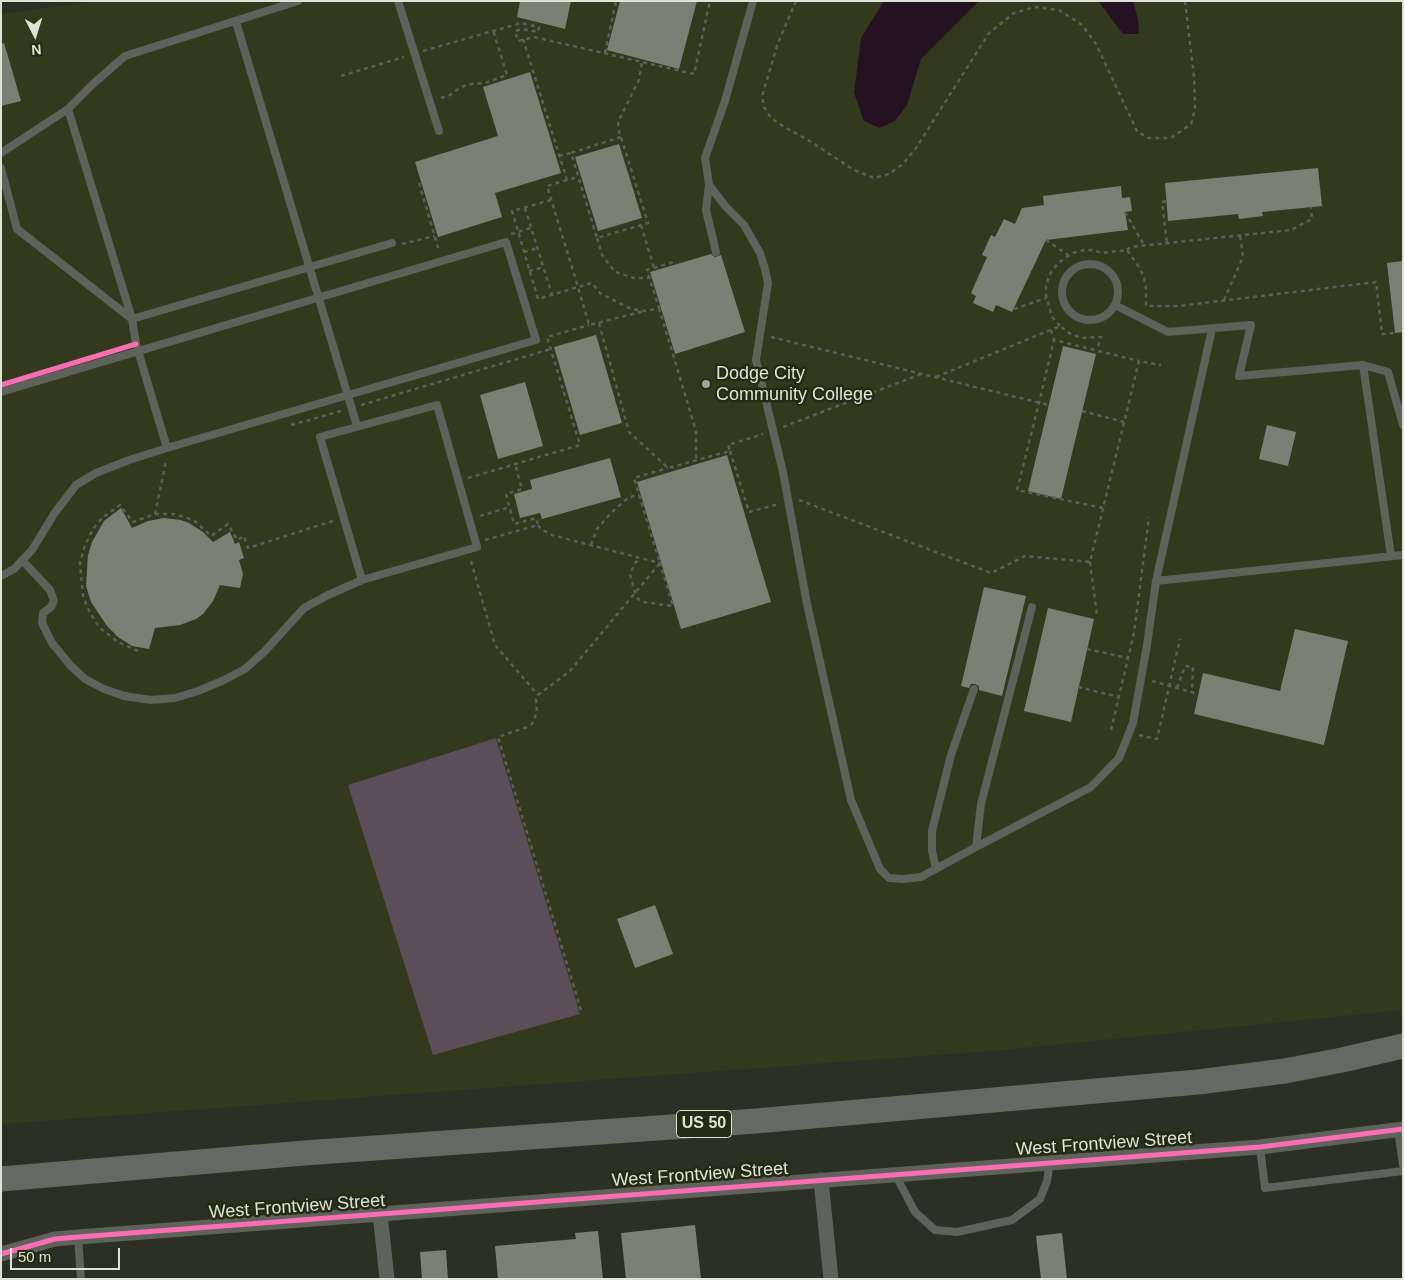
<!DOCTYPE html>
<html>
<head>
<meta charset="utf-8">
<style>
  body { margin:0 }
  #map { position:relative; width:1404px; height:1280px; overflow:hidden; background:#2c2f23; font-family:Helvetica,sans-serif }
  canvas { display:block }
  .frame { position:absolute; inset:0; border:2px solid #dfe3d5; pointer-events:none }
  .north { position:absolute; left:10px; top:10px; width:50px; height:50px; -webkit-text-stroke:4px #252a14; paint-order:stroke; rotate:175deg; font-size:14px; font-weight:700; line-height:20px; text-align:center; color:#dfe3d5 }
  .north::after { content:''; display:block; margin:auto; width:18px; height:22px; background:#dfe3d5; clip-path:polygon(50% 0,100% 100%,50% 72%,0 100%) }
  .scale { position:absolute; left:10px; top:1248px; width:110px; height:22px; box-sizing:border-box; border:2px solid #dfe3d5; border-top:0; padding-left:6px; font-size:15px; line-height:18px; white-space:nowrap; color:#dfe3d5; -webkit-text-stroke:4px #252a14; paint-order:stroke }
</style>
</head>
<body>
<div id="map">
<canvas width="1404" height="1280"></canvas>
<div class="frame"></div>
<div class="north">N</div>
<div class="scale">50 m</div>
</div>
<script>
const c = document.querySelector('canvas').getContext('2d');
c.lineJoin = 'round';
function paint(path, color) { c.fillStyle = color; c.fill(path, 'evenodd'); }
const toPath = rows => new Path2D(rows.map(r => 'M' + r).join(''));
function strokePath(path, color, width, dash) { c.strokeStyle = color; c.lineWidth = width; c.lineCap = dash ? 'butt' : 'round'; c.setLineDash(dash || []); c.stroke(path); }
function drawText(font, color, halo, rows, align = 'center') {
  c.font = font + ' Helvetica,sans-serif'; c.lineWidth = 5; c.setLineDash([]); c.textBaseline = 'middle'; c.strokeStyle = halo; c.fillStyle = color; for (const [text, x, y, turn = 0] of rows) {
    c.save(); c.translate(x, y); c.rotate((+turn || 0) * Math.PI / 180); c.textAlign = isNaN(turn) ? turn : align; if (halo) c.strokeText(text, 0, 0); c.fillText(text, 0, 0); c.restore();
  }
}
paint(toPath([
  [94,1,1403,1,1403,1010,1003,1050,1,1124,1,14]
]), '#33391d');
paint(toPath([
  [496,738,580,1014,433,1055,348,785]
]), '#5b4e59');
paint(toPath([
  [884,1,979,1,921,59,907,105,895,121,879,128,864,121,854,93,861,38],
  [1098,1,1133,1,1138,20,1139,34,1123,34]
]), '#241222');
paint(toPath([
  [520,1,571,1,565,29,517,17],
  [620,1,697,1,679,69,607,50],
  [4,43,21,101,1,106,1,44],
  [530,72,561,173,495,193,502,217,438,237,415,162,498,136,483,87],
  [619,144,642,218,598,231,575,157],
  [1318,168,1322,206,1262,212,1263,216,1239,219,1238,214,1168,221,1165,183],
  [1121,186,1122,198,1130,197,1132,211,1125,212,1128,230,1046,240,1012,312,996,305,993,312,973,303,976,296,971,293,987,257,982,255,991,235,995,237,1004,219,1015,224,1022,208,1044,205,1043,196],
  [711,254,715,257,721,255,745,332,675,354,650,272],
  [1403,261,1403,332,1395,333,1387,263],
  [596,335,622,423,580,435,554,347],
  [1063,346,1096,354,1061,499,1028,491],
  [525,382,543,446,498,459,480,395],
  [1267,425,1296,432,1288,466,1259,459],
  [727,455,771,602,681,629,637,482],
  [610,458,621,497,542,519,540,513,520,518,514,494,532,489,530,480],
  [121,508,132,528,148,521,164,518,181,520,189,523,203,532,213,542,230,532,235,544,239,542,244,558,239,560,243,574,240,588,220,585,213,601,203,614,196,619,180,625,155,628,149,649,132,646,118,637,107,626,91,602,86,586,88,555,92,542,104,521],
  [984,587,1026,596,1002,696,979,690,979,686,975,684,971,684,969,688,961,686],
  [1048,608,1094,619,1071,722,1024,711],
  [1295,629,1348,641,1324,745,1194,714,1203,673,1280,691],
  [655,905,673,954,635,968,617,919],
  [695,1225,701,1279,626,1279,621,1233],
  [598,1231,603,1279,498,1279,495,1246,576,1239,575,1233],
  [1062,1233,1067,1279,1041,1279,1036,1236],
  [446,1250,448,1279,422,1279,420,1252]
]), '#7c7f74');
strokePath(toPath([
  [796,1,778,43,762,96,764,107,771,118,786,128,808,140,854,170,874,178,889,174,903,164,916,148,989,33,1014,13,1035,7,1059,10,1082,25,1096,44,1137,131,1148,138,1171,138,1191,124,1195,109,1194,77,1185,1],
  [523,39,567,180,578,177],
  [423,51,521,23,539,27,538,32,523,29,515,31,518,41,534,37,694,74,710,1],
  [605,53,616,1],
  [341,76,404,57],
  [441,98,450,95,461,87,471,84,485,83,507,75,493,30],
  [621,137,571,153,597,238,648,223,621,137,619,131,618,122,639,80,642,62],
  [559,156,571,153],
  [567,180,547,186,578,287,592,283,600,293,631,309,647,311,659,308,647,270,673,262],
  [419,183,439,251],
  [551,200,512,211,538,299,578,287,589,325,645,311],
  [1166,201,1162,202,1167,243],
  [525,208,552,295],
  [1125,212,1144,245],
  [641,225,654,268],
  [511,234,531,228],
  [597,238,602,255,615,272,634,278,650,278],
  [1046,240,1068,255],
  [402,244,434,236],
  [1127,250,1130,247,1291,230,1312,219,1311,207],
  [524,252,538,248],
  [529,271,544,267],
  [1224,300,1243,257,1240,235],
  [659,308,696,431,696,460],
  [1014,309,1046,298],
  [599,323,629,432,668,468,730,451,728,445,763,434],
  [1060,326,1052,317,1046,295,1046,285,1051,272,1058,263,1073,253,1084,250,1093,250,1102,253,1127,250,1139,267,1144,277,1146,289,1146,306,1179,306,1376,282,1382,334,1395,333],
  [1051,330,1054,340],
  [771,337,1049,405],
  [936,377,1060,326,1069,333,1081,338,1101,337,1097,350],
  [361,405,551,349],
  [1082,411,1124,422],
  [291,425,341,411],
  [783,427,921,374],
  [730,451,749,512,779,504],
  [468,478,580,445,547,337,589,325],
  [799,500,991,573,1025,556,1090,562,1139,361,1161,365],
  [1103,508,1017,490,1039,403,1054,340,1139,361],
  [155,514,173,514,185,517,196,522,211,536,228,524,237,540,244,536,248,548,333,521],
  [480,516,510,507],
  [538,525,541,529,552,535,640,558,660,563,673,606,643,602,638,599,635,593,630,574,635,563,640,558],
  [485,540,538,525,536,518,514,524,506,494,522,489,515,464],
  [591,545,597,529,611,513,628,498,639,494],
  [471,561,495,645,538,695],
  [1090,562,1097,615],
  [1087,649,1128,658],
  [138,651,118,642,100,628,90,613,83,596,80,563,85,545,93,529,102,518,120,505,133,522,155,514,166,461],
  [1152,681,1198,694],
  [1078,687,1119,697],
  [1177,688,1185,666,1193,667,1192,693],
  [1111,730,1134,633,1149,517],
  [1139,735,1157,739,1180,639],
  [581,1010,498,737,527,727,532,724,537,712,536,699,538,695,570,671,660,563,634,478,668,468]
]), '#5c5e59', 2.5, [4, 4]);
strokePath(toPath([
  [398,1,439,131],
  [753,1,725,101,705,158,709,185,726,207,744,225,760,253,765,269,768,283,756,360,783,472,807,604,851,800,880,869,889,878,903,879,921,877,976,847,981,804,1032,607],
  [236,22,357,426],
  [1,153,68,109],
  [1,168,17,229,132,319,392,243],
  [709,185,706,210,716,252],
  '1062 292a28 28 0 1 1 56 0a28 28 0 1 1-56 0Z',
  [1115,305,1168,332,1251,325,1239,376,1363,365,1391,556],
  [1363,365,1388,372,1403,425],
  [1,392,506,242,536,340,167,448,129,460,96,473,76,485,54,514,32,550,14,569,1,576],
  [437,405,477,547,362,580,320,437,437,405],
  [167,448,136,344,132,319,68,109,93,84,125,56,298,1],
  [22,560,50,590,54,601,51,607,43,613,42,623,52,643,70,665,85,679,104,689,124,696,151,700,175,698,198,691,222,681,245,669,265,651,304,608,328,595,362,580],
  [1156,581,1403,555],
  [976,847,1091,787,1119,758,1133,723,1147,645,1156,581,1212,329],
  [936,868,932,851,932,831,951,755,974,689],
  [1398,1130,1403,1165],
  [1260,1147,1265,1188,1403,1171],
  [895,1174,915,1212,935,1230,957,1232,1012,1220,1040,1199,1047,1181,1050,1162],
  [78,1237,81,1279]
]), '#5f615b', 8);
strokePath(toPath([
  [821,1180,831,1279],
  [380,1214,387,1279],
  [1,1254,55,1239,78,1237,1260,1147,1403,1129]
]), '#5f615b', 15);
strokePath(toPath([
  [1,1179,304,1153,756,1121,1198,1082,1285,1071,1342,1060,1403,1046]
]), '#666862', 25);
strokePath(toPath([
  [1,385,136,344],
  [1,1254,55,1239,78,1237,1260,1147,1403,1129]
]), '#f96db3', 5);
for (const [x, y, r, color] of [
  [706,384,5,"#a0a497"]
]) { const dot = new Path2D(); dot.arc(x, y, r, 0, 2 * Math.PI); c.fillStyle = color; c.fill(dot); strokePath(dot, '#252a14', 2); }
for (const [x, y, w] of [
  [704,1124,55]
]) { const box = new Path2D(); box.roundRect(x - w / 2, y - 13.5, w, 27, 4); c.fillStyle = '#252a14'; c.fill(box); strokePath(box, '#dfe3d5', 1); }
drawText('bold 16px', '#dfe3d5', null, [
  ["US 50",704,1124]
]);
drawText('18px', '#dfe3d5', '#252a14', [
  ["Dodge City",716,374],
  ["Community College",716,395]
], 'left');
drawText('18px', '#dfe3d5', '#252a14', [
  ["West Frontview Street",1104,1144,-4],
  ["West Frontview Street",700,1175,-4],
  ["West Frontview Street",297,1207,-4]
]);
</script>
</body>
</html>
